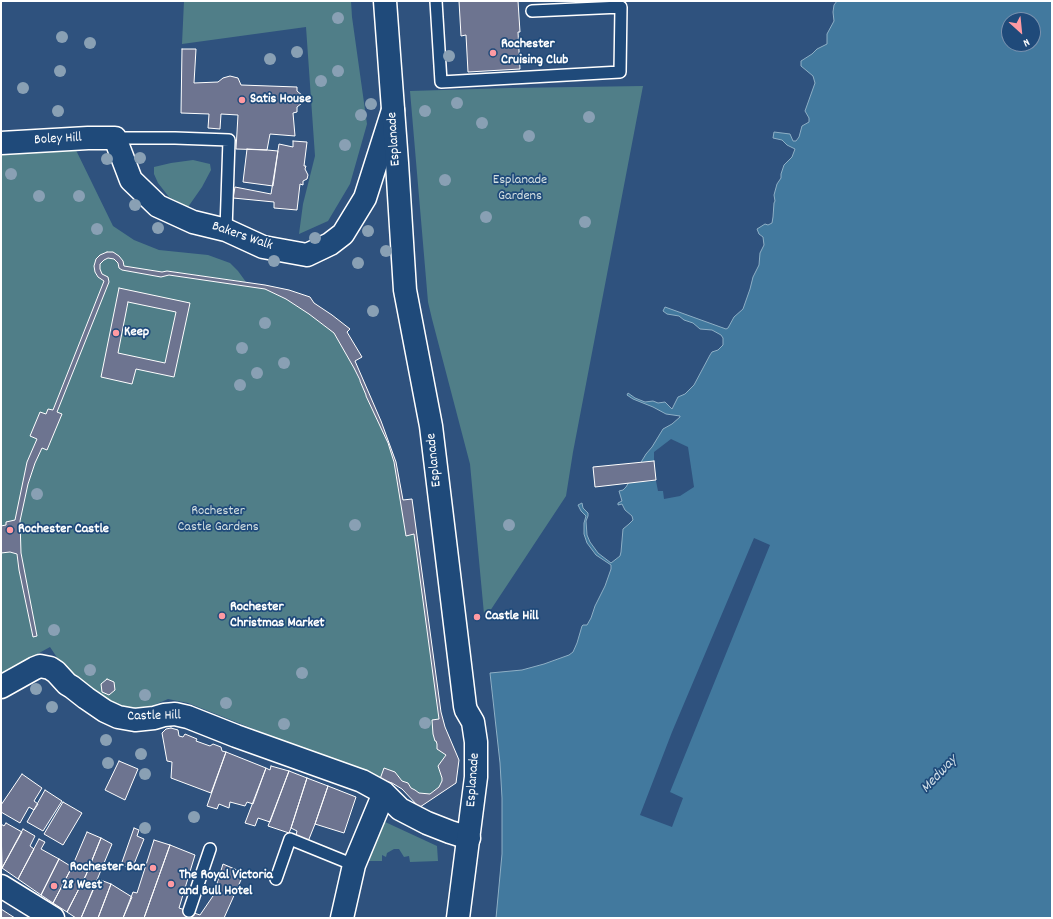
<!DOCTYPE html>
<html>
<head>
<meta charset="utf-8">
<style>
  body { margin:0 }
  #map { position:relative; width:1053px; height:919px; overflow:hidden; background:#2f527e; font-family:Dekko,sans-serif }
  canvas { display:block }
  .frame { position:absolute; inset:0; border:2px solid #fff; pointer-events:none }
  .north { position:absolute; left:1001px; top:12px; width:40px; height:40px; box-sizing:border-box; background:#1f4a7a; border:1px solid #7992af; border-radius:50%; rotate:153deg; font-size:11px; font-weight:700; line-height:16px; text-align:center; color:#fff }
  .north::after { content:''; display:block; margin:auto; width:14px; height:18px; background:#ff9aa2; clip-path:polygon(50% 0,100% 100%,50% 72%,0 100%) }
</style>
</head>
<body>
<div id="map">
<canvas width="1053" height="919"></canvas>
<div class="frame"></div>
<div class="north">N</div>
</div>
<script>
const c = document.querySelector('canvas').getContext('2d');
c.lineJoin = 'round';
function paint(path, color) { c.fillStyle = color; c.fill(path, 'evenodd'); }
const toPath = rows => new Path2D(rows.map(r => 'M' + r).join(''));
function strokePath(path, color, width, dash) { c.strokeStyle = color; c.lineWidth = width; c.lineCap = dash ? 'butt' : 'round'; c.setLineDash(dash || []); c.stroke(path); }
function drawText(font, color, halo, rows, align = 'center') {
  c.font = font + ' Dekko,sans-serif'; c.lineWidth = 3.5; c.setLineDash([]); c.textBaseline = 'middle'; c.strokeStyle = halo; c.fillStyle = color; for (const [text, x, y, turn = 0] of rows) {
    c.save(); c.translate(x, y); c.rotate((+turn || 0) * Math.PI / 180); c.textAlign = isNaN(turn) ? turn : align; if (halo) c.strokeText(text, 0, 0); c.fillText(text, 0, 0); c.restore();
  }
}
paint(toPath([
  [184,1,351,1,352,17,367,124,350,184,328,221,299,234,303,204,315,156,306,27,182,44],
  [643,86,573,452,566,496,488,614,484,614,470,464,432,319,428,302,410,91,509,88],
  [73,144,113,226,134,240,159,250,208,255,230,263,238,271,246,282,167,271,162,272,124,266,107,252,100,255,96,259,94,266,95,271,98,277,104,281,53,410,48,409,37,439,27,462,15,520,6,525,1,526,1,151],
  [193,160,210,164,211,170,202,187,188,207,169,197,158,183,154,174,154,167,171,163],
  [108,258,114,259,118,263,119,268,122,270,161,277,169,275,265,289,286,299,309,314,334,333,354,368,366,395,366,396,382,430,391,452,396,471,406,536,414,534,439,719,433,734,435,741,436,741,446,755,438,766,442,778,442,781,439,787,430,794,419,793,415,790,411,788,408,783,402,781,395,772,384,768,380,779,188,703,168,699,138,712,133,712,95,696,62,665,50,647,1,674,1,553,10,552,17,554,19,570,33,637,36,637,21,553,20,521,28,484,35,463,42,448,47,450,57,412,109,282,102,274,100,269,100,264,104,260],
  [383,821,437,846,438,861,410,862,409,856,404,857,399,849,394,849,387,853,386,857,382,855,382,861,369,861]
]), '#507e88');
const water = toPath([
  [837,1,1052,1,1052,918,496,918,502,854,502,798,500,763,490,673,522,670,544,664,569,655,573,652,577,643,582,626,583,625,587,625,591,618,595,606,605,586,611,569,611,565,596,555,587,543,584,534,584,523,586,516,581,511,578,505,582,503,583,508,588,513,588,516,586,521,587,535,590,542,598,553,611,563,620,556,621,552,623,529,629,524,633,520,632,516,625,510,622,504,618,505,618,503,622,501,619,491,623,490,626,487,646,454,652,447,663,429,672,424,680,417,680,416,666,414,653,407,633,399,627,395,628,393,635,398,645,402,653,401,658,403,665,402,672,409,678,397,685,394,694,385,710,355,712,352,718,350,723,345,723,338,721,335,712,330,700,329,693,323,684,320,679,316,667,314,663,311,665,307,726,329,728,328,734,317,743,309,750,289,753,277,759,265,760,253,764,245,763,237,759,234,757,229,765,224,768,225,772,223,773,217,774,203,775,201,774,195,777,184,781,178,781,174,784,165,792,157,795,149,787,145,782,140,773,138,774,132,790,134,793,141,796,141,799,137,802,126,809,122,809,118,805,111,815,83,813,76,801,66,801,61,812,54,817,49,827,44,827,34,834,21,833,12,834,5,837,1],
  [1009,20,1033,20,1033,44,1009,44,1009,20]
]);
paint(water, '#42799e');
strokePath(water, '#8eafc5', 1);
paint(toPath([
  [671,439,688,447,694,487,680,496,664,499,663,491,658,491,656,481,626,483,640,462,654,461,654,452],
  [754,538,770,545,670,792,683,798,672,827,640,815,672,732]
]), '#2f527e');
const building = toPath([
  [459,1,518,1,520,32,518,32,520,69,468,72,466,35,461,36,459,1],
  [182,49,196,49,194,83,218,82,223,78,230,76,238,78,241,85,297,87,297,91,303,96,302,103,297,107,297,112,293,113,295,136,270,134,267,150,236,149,238,115,221,114,220,129,208,128,209,114,181,113,182,49],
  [293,141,307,142,304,166,306,166,305,169,308,175,307,179,303,181,303,185,300,184,297,210,274,208,274,202,233,198,235,187,271,194,279,144,293,147,293,141],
  [247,149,267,150,278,151,273,186,243,182,247,149],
  [107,252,113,252,119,256,123,261,124,266,162,272,167,271,265,285,289,290,310,297,314,303,332,315,350,329,347,332,362,357,355,361,381,421,396,462,403,500,412,499,441,712,445,727,459,760,456,783,420,807,418,806,402,789,392,783,380,779,384,768,395,772,402,781,408,783,411,788,415,790,419,793,430,794,439,787,442,781,442,778,438,766,446,755,437,749,437,744,436,741,435,741,433,734,432,720,439,719,414,534,406,536,394,462,388,443,366,396,366,395,360,381,360,380,354,368,334,333,309,314,286,299,265,289,169,275,161,277,122,270,119,268,118,263,114,259,108,258,104,260,100,264,100,269,102,274,108,277,109,282,57,412,62,414,47,450,42,448,35,463,28,484,20,521,21,553,37,636,33,637,19,570,17,554,10,552,1,553,1,526,6,525,6,522,15,520,27,462,37,439,30,436,40,412,46,414,48,409,53,410,104,281,98,277,95,272,94,266,96,259,100,255,107,252],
  [119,288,190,303,174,377,136,369,132,384,101,377,119,288],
  [128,302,176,312,165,363,118,353,128,302],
  [654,461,656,480,595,487,593,467,654,461],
  [107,679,114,682,115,690,109,695,102,692,101,684,107,679],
  [171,728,178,730,179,736,183,737,185,734,197,739,196,741,210,746,213,744,221,747,222,751,226,752,211,793,171,778,172,762,167,761,162,733,166,729,171,728],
  [226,752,266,768,253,804,247,802,245,806,230,802,229,808,219,804,217,809,207,806,226,752],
  [119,761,138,769,125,800,105,790,119,761],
  [271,766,289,771,270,822,258,818,255,826,245,823,266,768,270,770,271,766],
  [289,771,307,778,291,828,289,833,268,826,289,771],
  [22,774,42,788,34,801,38,804,34,810,29,807,20,823,1,812,1,805,22,774],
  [307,778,328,786,315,824,307,844,300,842,301,837,296,835,297,831,291,828,307,778],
  [328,786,356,797,344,833,315,824,328,786],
  [45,790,62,801,43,831,27,822,45,790],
  [63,802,82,813,63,845,44,834,63,802],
  [6,823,22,832,2,868,1,824,4,826,6,823],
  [134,828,139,830,137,836,144,839,132,869,121,865,134,828],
  [23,829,35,836,30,846,34,849,18,879,2,868,23,829],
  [87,832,101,838,86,875,67,912,53,903,72,867,87,832],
  [101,838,112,844,81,918,76,918,67,912,86,875,101,838],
  [39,839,45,842,41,849,59,859,41,895,18,879,39,839],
  [154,840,170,845,144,918,123,918,133,892,137,893,154,840],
  [170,845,195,855,179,908,200,915,213,896,223,864,244,873,224,918,144,918,170,845],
  [59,859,72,867,53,903,41,895,59,859],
  [98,879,111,884,98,918,81,918,98,879],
  [111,884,132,897,123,918,98,918,111,884],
  [1,909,15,918,1,918,1,909]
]);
paint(building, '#6d7490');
strokePath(building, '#fff', 1);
const lane = toPath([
  [436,1,441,82,620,72,621,7,532,11],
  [115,138,175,138,229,140,226,230],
  [276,879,290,839,354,865],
  [189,911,210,849]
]);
const street = toPath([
  [1,143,88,138,115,138,131,180,158,206,193,222,226,230,263,247,307,255,330,244,343,234,365,198,393,110],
  [1,687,35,668,40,666,50,668,56,672,67,684,72,687,86,698,105,711,118,717,135,720,154,718,164,715,175,714,188,717,236,736,362,781,384,793,400,809,427,823,450,832,469,838],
  [1,886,53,918],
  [342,918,354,865,384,793]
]);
const secondary = toPath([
  [385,1,397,163,405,290,431,426,465,706,466,710,473,722,476,742,476,777,458,918]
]);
strokePath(lane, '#fff', 14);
strokePath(street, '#fff', 25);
strokePath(secondary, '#fff', 25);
strokePath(lane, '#1f4a7a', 11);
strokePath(street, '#1f4a7a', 22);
strokePath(secondary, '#1f4a7a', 22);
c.fillStyle = '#89a0b4';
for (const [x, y] of [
  [338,18],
  [62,37],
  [90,43],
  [297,52],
  [449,56],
  [270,59],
  [60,71],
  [338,71],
  [321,81],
  [23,88],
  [457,103],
  [371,104],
  [58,111],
  [425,111],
  [361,115],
  [589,117],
  [482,123],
  [529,136],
  [345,145],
  [140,158],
  [107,159],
  [11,174],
  [445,180],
  [39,196],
  [79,196],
  [135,205],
  [486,217],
  [585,222],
  [158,228],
  [97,229],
  [368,231],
  [315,238],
  [386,251],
  [274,261],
  [358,263],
  [373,311],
  [265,323],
  [242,348],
  [284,363],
  [257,373],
  [240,385],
  [37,494],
  [355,525],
  [509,525],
  [54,630],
  [90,670],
  [302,673],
  [36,689],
  [145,695],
  [226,703],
  [52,707],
  [425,723],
  [284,724],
  [106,740],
  [141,754],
  [108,763],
  [145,774],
  [194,817],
  [145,828]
]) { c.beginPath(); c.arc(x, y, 6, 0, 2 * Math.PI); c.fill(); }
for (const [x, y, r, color] of [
  [493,53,4,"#ff9aa2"],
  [242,100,4,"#ff9aa2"],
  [116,333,4,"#ff9aa2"],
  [10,530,4,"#ff9aa2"],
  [222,616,4,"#ff9aa2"],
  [477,617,4,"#ff9aa2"],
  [153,868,4,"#ff9aa2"],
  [171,884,4,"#ff9aa2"],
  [54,886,4,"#ff9aa2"]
]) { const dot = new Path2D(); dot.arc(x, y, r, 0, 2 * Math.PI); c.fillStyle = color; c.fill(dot); strokePath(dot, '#1f4a7a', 1.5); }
drawText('bold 14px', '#fff', '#1f4a7a', [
  ["Rochester",501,45],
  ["Cruising Club",501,61],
  ["Satis House",250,100],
  ["Keep",124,333],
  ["Rochester Castle",18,530],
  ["Rochester",230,608],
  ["Christmas Market",230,624],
  ["Castle Hill",485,617],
  ["Rochester Bar",145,868,"right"],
  ["The Royal Victoria",179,876],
  ["and Bull Hotel",179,892],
  ["28 West",62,886]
], 'left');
drawText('14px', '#fff', '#1f4a7a', [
  ["Esplanade",395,139,-94],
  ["Boley Hill",58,140,-3],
  ["Bakers Walk",242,237,19],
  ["Esplanade",435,460,-96],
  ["Castle Hill",154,717,-1],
  ["Esplanade",474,780,-86]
]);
drawText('14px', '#d3dfe1', '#1f4a7a', [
  ["Esplanade",520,181],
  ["Gardens",520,197],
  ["Rochester",218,512],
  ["Castle Gardens",218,528]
]);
drawText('italic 15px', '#d0dee7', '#1f4a7a', [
  ["Medway",940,775,-47]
]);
</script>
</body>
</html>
